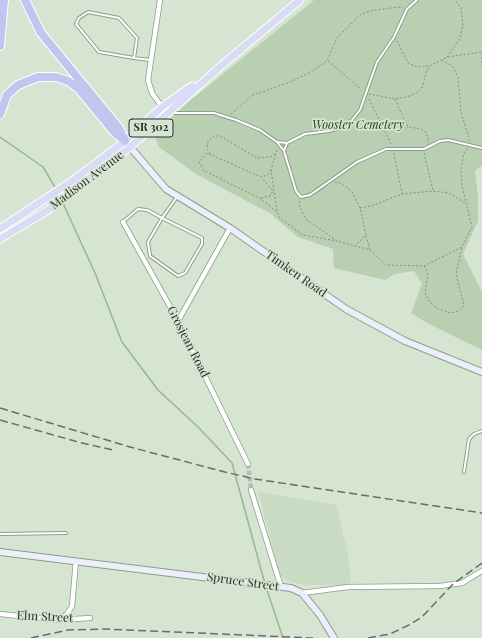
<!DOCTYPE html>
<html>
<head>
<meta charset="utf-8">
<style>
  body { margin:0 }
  canvas { display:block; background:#d6e4d2 }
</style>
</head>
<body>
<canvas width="482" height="638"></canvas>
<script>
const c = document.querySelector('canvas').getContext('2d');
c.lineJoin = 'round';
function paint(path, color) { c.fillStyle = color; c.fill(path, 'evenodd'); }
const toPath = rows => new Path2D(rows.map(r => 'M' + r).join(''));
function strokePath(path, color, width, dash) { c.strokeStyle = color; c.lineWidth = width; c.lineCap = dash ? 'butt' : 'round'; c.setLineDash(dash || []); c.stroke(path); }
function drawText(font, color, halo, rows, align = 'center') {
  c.font = font + ' "Playfair Display",serif'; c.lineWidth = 3.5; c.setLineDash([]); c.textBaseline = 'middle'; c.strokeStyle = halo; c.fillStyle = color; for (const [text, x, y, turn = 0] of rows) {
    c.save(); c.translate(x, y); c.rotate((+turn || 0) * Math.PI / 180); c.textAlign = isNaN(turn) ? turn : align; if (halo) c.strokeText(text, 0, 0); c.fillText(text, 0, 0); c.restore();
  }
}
paint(toPath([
  [258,492,336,505,347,550,351,580,349,585,307,585,288,581,281,576,278,568]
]), '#c9dbc3');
paint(toPath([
  [314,0,482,0,482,166,475,171,478,197,478,221,463,254,482,292,482,350,427,323,411,313,422,284,414,271,395,274,385,280,334,268,333,249,298,237,271,214,196,174,159,147,154,134,186,104]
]), '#b8cfb1');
strokePath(toPath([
  [0,137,43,167,56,189],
  [62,201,95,273,122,342,158,390,199,428,232,463,265,584],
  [266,587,283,638]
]), '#97b98d', 1.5);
strokePath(toPath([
  [248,464,251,490]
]), '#b3c0b0', 4.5, [4.5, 2]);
const lane = toPath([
  [134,58,137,38,119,18,88,12,79,18,76,24,99,52,134,58,150,60],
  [172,113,214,113,236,120,260,130,277,142,284,151,296,191,301,197,310,195,357,162,386,149,424,149,440,141,448,140,482,148],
  [277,142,287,143,305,134,329,131,342,127,352,120,360,110,377,62,394,37,407,9,417,0],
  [284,151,287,143],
  [124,221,138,209,147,210,162,218,202,238,202,244,185,273,178,276,150,256,148,242,162,218,177,197],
  [464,472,469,439,474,434,482,431],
  [0,534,66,533]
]);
const street = toPath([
  [160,0,148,80,152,93,162,107],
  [123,222,178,321,248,464],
  [178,321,230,228],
  [251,490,281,587],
  [302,593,348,587,440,586,462,583,482,571],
  [0,614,59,620,90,618],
  [59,620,67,614,72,606,76,561]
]);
const secondary = toPath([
  [130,147,166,189,230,228,346,309,405,341,482,372],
  [0,552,291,588,302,593,320,615,334,638]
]);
const primary = toPath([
  [0,229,75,179,125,141,162,107,192,86],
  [0,239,48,210,130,147,222,65,300,0]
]);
const highway = toPath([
  [25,0,41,33,119,128,125,141],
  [0,46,4,0],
  [0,114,7,95,18,85,38,77,56,77,68,81,78,88,115,133,123,139]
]);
strokePath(lane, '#8f9c8b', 4);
strokePath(street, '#8f9c8b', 6);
strokePath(secondary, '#8f9c8b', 8);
strokePath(primary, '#fff', 9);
strokePath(highway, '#fff', 10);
strokePath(toPath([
  [397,41,408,63,417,67,429,66],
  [482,53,482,68],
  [447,57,460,38,463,26,461,8,455,0],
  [442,60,452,66,458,77,461,113,470,141],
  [328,61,362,90],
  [369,94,395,99,410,96,418,92,423,86,426,72,430,66,447,57,482,52],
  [369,99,391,144],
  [395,99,405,122,409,127,421,129,426,132,429,143],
  [231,114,253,95,290,82,311,72,327,61,337,38,360,15,370,11,398,7,403,8],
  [383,127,408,127],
  [277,150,271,170,277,212,280,218,303,235,337,241],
  [394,153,402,194],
  [424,153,433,190],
  [210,154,207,148,208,141,214,136,220,136,257,158,270,157,275,154],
  [271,170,268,175,261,177,207,153,199,162,203,170,261,199,277,212],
  [335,182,341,183,352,192,360,208,366,235,355,246],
  [261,198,270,196,273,191,262,178],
  [300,201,299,206,306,219,337,241,370,250,386,265,424,266,462,247,472,227,462,186,461,168,464,153,468,148],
  [360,208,371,206,402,194,433,191,449,193,465,203],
  [366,236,370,250],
  [424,266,428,273,425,293,430,302,438,309,451,313,459,311,464,306,456,274,462,247]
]), '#858f82', 1, [2, 2]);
strokePath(lane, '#fff', 2);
strokePath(street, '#fff', 4.5);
strokePath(secondary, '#eceefa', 6);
strokePath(primary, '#dadcf6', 7);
strokePath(highway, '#c1c5f0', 8);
strokePath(toPath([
  [0,408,130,447,225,472,255,479,482,513],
  [0,420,82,443,113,450],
  [31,638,68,630,105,629,313,638],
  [368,638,390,634,409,625,422,617,453,584,482,563]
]), '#676f64', 1.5, [8, 4]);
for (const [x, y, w] of [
  [151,128,44]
]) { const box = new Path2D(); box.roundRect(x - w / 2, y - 9, w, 18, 3); c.fillStyle = '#d6e4d2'; c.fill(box); strokePath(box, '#292e27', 1); }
drawText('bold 11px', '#292e27', null, [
  ["SR 302",151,128]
]);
drawText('italic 12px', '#1e490b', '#d6e4d2', [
  ["Wooster Cemetery",358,125]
]);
drawText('12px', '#292e27', '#d6e4d2', [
  ["Madison Avenue",87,180,-37],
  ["Timken Road",296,274,35],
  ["Grosjean Road",188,342,63],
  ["Spruce Street",243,582,8],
  ["Elm Street",45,617,3]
]);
</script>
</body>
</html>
